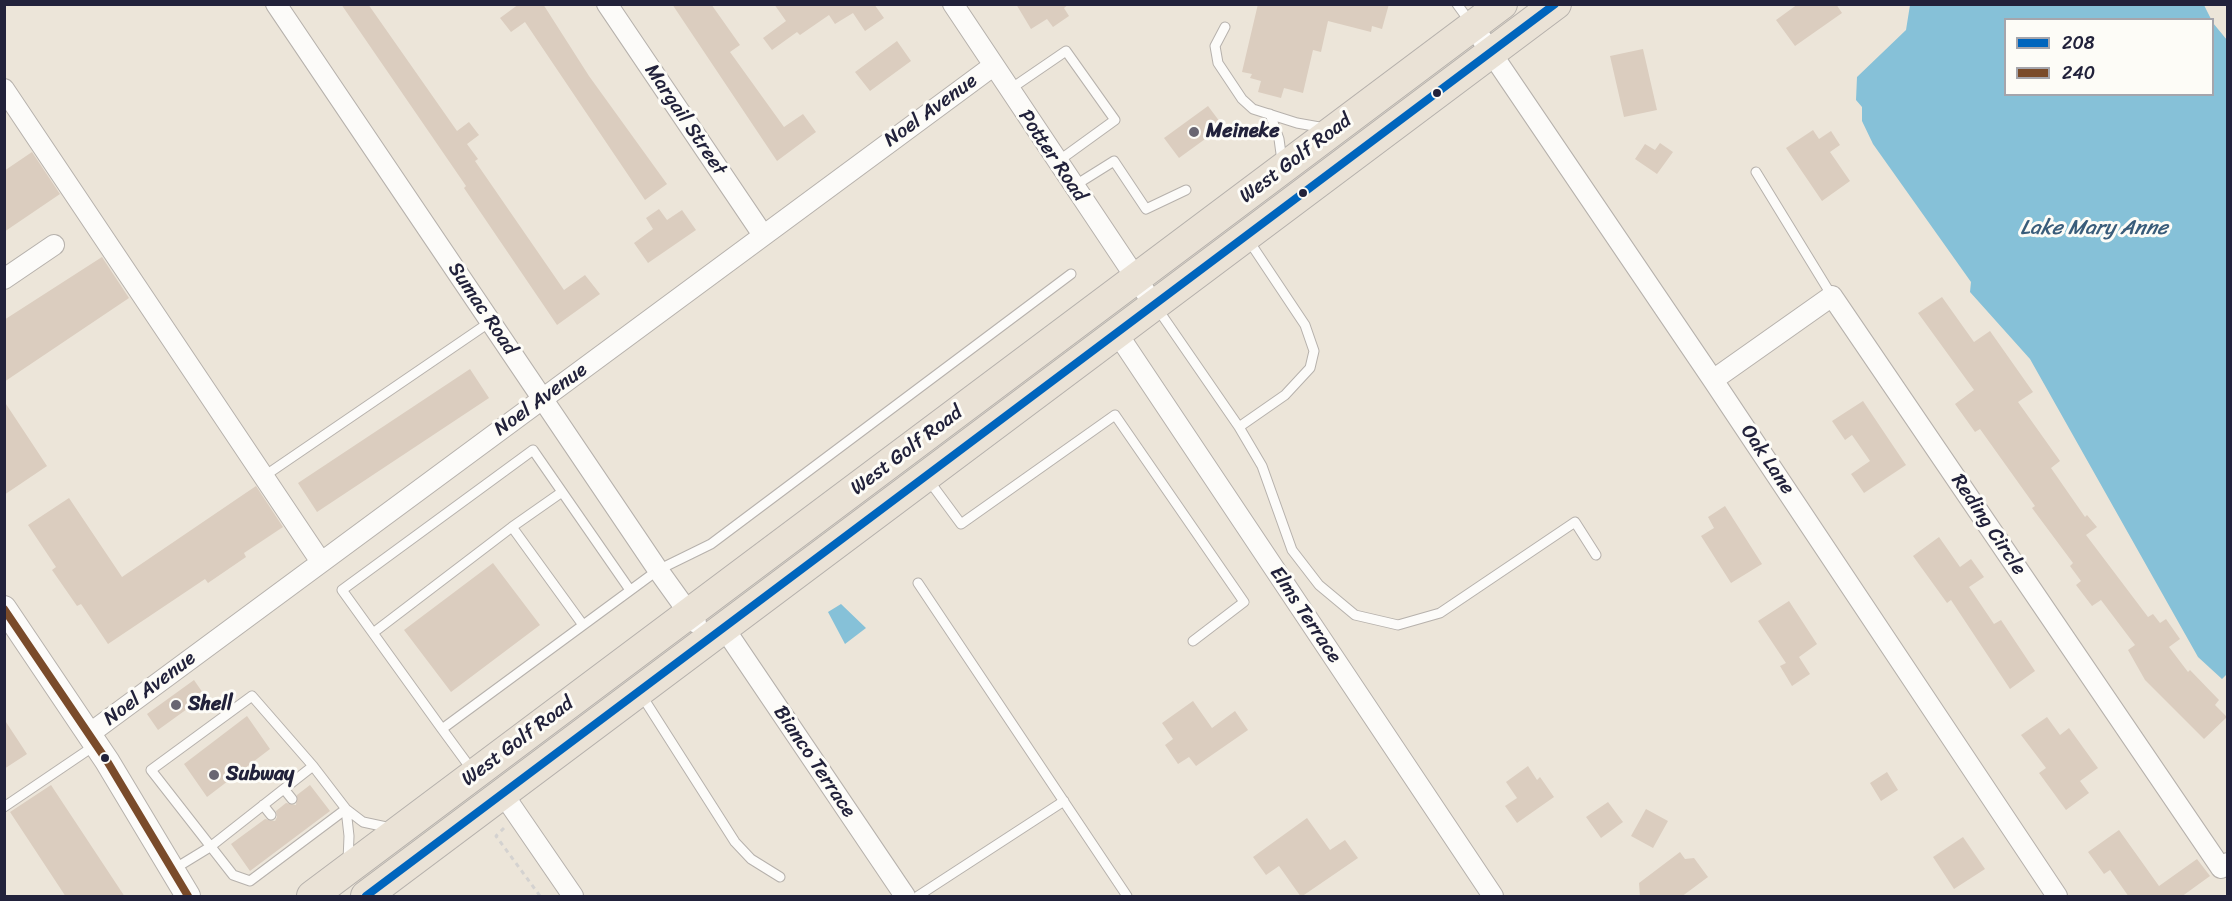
<!DOCTYPE html>
<html>
<head>
<meta charset="utf-8">
<style>
  body { margin:0 }
  #map { position:relative; width:2232px; height:901px; overflow:hidden; background:#ece5d9; font-family:Sriracha,sans-serif }
  canvas { display:block }
  .frame { position:absolute; inset:0; border:6px solid #22223b; pointer-events:none }
  .legend { position:absolute; left:2004px; top:18px; width:210px; height:78px; box-sizing:border-box; background:#fdfcf7; border:2px solid #a5a5ac; margin:0; padding:8px 10px; list-style:none; font-size:18px; color:#22223b }
  .legend li { display:flex; align-items:center; gap:12px; height:30px }
  .legend b { width:30px; border:2px solid #a5a5ac }
</style>
</head>
<body>
<div id="map">
<canvas width="2232" height="901"></canvas>
<div class="frame"></div>
<ul class="legend">
<li><b style="height:8px;background:#0065bd"></b>208</li>
<li><b style="height:8px;background:#7a4b2a"></b>240</li>
</ul>
</div>
<script>
const c = document.querySelector('canvas').getContext('2d');
c.lineJoin = 'round';
function paint(path, color) { c.fillStyle = color; c.fill(path, 'evenodd'); }
const toPath = rows => new Path2D(rows.map(r => 'M' + r).join(''));
function strokePath(path, color, width, dash) { c.strokeStyle = color; c.lineWidth = width; c.lineCap = dash ? 'butt' : 'round'; c.setLineDash(dash || []); c.stroke(path); }
function drawText(font, color, halo, rows, align = 'center') {
  c.font = font + ' Sriracha,sans-serif'; c.lineWidth = 6; c.setLineDash([]); c.textBaseline = 'middle'; c.strokeStyle = halo; c.fillStyle = color; for (const [text, x, y, turn = 0] of rows) {
    c.save(); c.translate(x, y); c.rotate((+turn || 0) * Math.PI / 180); c.textAlign = isNaN(turn) ? turn : align; if (halo) c.strokeText(text, 0, 0); c.fillText(text, 0, 0); c.restore();
  }
}
paint(toPath([
  [1910,5,2204,5,2211,19,2006,20,2006,94,2212,94,2213,23,2227,40,2228,673,2222,679,2198,657,2030,359,1970,292,1971,282,1873,144,1862,121,1862,107,1856,100,1857,77,1906,30],
  [841,604,866,628,845,644,828,612]
]), '#86c1d8');
paint(toPath([
  [341,4,368,4,457,131,469,122,479,135,467,144,478,159,475,161,564,290,585,275,600,294,557,325,464,188,466,186],
  [519,4,543,4,589,76,667,184,645,200,525,22,511,32,500,18],
  [672,4,711,4,740,45,730,52,784,127,803,114,816,132,777,161],
  [774,4,874,4,884,18,865,31,853,13,835,24,829,15,800,35,797,32,772,50,763,38,786,21],
  [1016,4,1069,4,1064,8,1069,16,1053,27,1047,19,1031,29],
  [1258,4,1389,4,1382,29,1372,26,1371,32,1328,21,1321,52,1313,50,1303,93,1284,88,1281,98,1258,92,1261,81,1250,78,1252,74,1242,72],
  [1798,4,1836,4,1842,13,1795,46,1776,20],
  [897,41,911,61,870,91,855,72],
  [1643,49,1657,110,1624,117,1610,56],
  [1208,106,1223,126,1179,158,1164,138],
  [1813,130,1819,139,1831,131,1840,145,1830,152,1850,181,1822,201,1786,148],
  [1660,143,1673,152,1657,174,1635,159,1645,144,1655,150],
  [32,152,60,194,4,232,4,171],
  [659,209,667,220,682,210,696,230,648,263,634,243,653,229,646,218],
  [102,257,129,298,4,382,4,320],
  [1942,297,1974,342,1990,331,2033,392,2018,402,2060,461,2051,468,2085,517,2087,515,2097,527,2086,535,2148,617,2153,614,2160,623,2166,619,2180,639,2169,647,2188,672,2190,670,2219,700,2215,705,2227,717,2204,739,2145,680,2128,650,2135,645,2101,600,2092,606,2076,585,2081,581,2070,566,2073,563,2032,508,2035,506,1980,429,1975,432,1955,404,1974,390,1918,313],
  [470,369,489,398,317,512,298,483],
  [4,401,47,466,4,495],
  [1863,401,1906,465,1864,493,1851,474,1870,461,1852,435,1845,440,1832,421],
  [256,486,283,527,244,553,246,557,208,583,205,579,108,644,81,604,77,606,52,570,56,567,28,525,69,498,122,577],
  [1725,506,1762,564,1731,583,1701,536,1714,528,1708,517],
  [1939,537,1960,567,1971,559,1984,577,1969,587,1994,624,2001,620,2035,671,2010,689,1951,600,1947,603,1913,556],
  [493,563,540,625,451,692,404,630],
  [1789,601,1817,644,1799,657,1810,674,1792,686,1780,666,1786,663,1758,621],
  [194,680,205,696,158,730,147,714],
  [1193,701,1212,728,1235,711,1248,730,1196,766,1189,757,1178,764,1165,745,1173,739,1162,723],
  [247,716,270,749,207,797,184,764],
  [2047,717,2060,735,2069,728,2098,768,2080,781,2089,793,2066,810,2039,773,2046,768,2021,735],
  [4,719,27,754,4,769],
  [1528,766,1537,780,1540,777,1554,797,1517,823,1505,806,1517,798,1506,782],
  [1887,772,1898,790,1881,801,1870,783],
  [51,785,125,897,66,897,10,812],
  [310,785,330,811,250,871,231,844,265,819,275,821,277,817,276,811,286,803,296,805,297,795],
  [1608,802,1623,822,1601,838,1586,817],
  [1646,809,1668,821,1653,848,1631,836],
  [1307,818,1330,850,1345,840,1358,858,1301,897,1279,866,1266,875,1253,857],
  [2119,830,2159,886,2197,859,2210,876,2181,897,2129,897,2110,870,2104,874,2088,852],
  [1963,837,1985,869,1954,889,1933,857],
  [1680,852,1685,859,1694,858,1708,877,1681,897,1640,897,1639,883]
]), '#dbcdbf');
const service = toPath([
  [1457,4,1470,22],
  [1225,27,1215,46,1218,63,1242,99,1253,109,1297,123,1325,128],
  [1009,90,1066,51,1115,120,1057,162],
  [1270,114,1279,139,1282,161],
  [1756,172,1832,296],
  [1074,186,1114,161,1146,209,1186,190],
  [1157,308,1239,427,1262,466,1292,550,1319,585,1355,615,1398,625,1440,613,1575,522,1596,555],
  [1239,427,1285,395,1310,368,1314,351,1305,325,1249,241],
  [263,477,490,322],
  [927,478,961,524,1115,415,1244,602,1193,641],
  [512,527,562,492],
  [918,583,1127,896],
  [373,633,512,527,583,625],
  [642,696,735,842,751,859,780,877],
  [442,729,342,590,533,450,630,590],
  [313,766,252,696,151,770,233,875,250,881,346,809],
  [472,770,442,729,658,570,711,544,1071,274],
  [284,789,292,799],
  [263,805,271,815],
  [4,807,94,746],
  [346,809,349,836,348,861],
  [174,869,210,847,313,766,346,809,363,822,391,828],
  [918,896,1064,801]
]);
const minor = toPath([
  [276,4,658,570,696,623],
  [607,4,763,235],
  [953,4,1154,305],
  [1473,26,1713,380,2057,896],
  [4,89,321,562],
  [4,279,54,245],
  [1117,333,1493,896],
  [1713,380,1832,296,2221,868,2228,863],
  [724,628,905,896],
  [89,734,993,66],
  [503,794,573,896]
]);
const tertiary = toPath([
  [4,608,107,761,188,896]
]);
const primary = toPath([
  [312,896,1502,4],
  [366,896,1556,4]
]);
strokePath(service, '#b6b1ac', 11);
strokePath(minor, '#b6b1ac', 22);
strokePath(tertiary, '#b6b1ac', 26);
strokePath(primary, '#b6b1ac', 32);
strokePath(toPath([
  [504,828,496,836,540,896]
]), '#d4d2d0', 3, [4.5, 4.5]);
strokePath(service, '#fcfbf9', 9);
strokePath(minor, '#fcfbf9', 20);
strokePath(tertiary, '#fcfbf9', 24);
strokePath(primary, '#eae2d6', 30);
strokePath(toPath([
  [366,896,1555,4]
]), '#0065bd', 8);
strokePath(toPath([
  [4,609,107,761,188,896]
]), '#7a4b2a', 8);
for (const [x, y, r, color] of [
  [1437,93,5,"#22223b"],
  [1194,132,6,"#696672"],
  [1303,193,5,"#22223b"],
  [176,705,6,"#696672"],
  [105,758,5,"#22223b"],
  [214,775,6,"#696672"]
]) { const dot = new Path2D(); dot.arc(x, y, r, 0, 2 * Math.PI); c.fillStyle = color; c.fill(dot); strokePath(dot, '#fdfcf7', 2); }
drawText('20px', '#22223b', '#fdfcf7', [
  ["Noel Avenue",931,111,-36],
  ["Margail Street",685,120,56],
  ["Potter Road",1052,156,56],
  ["West Golf Road",1296,159,-37],
  ["Sumac Road",482,309,56],
  ["Noel Avenue",541,400,-36],
  ["West Golf Road",907,451,-37],
  ["Oak Lane",1767,460,56],
  ["Reding Circle",1988,525,56],
  ["Elms Terrace",1305,615,56],
  ["Noel Avenue",150,689,-37],
  ["West Golf Road",518,742,-37],
  ["Bianco Terrace",814,762,56]
]);
drawText('bold 20px', '#22223b', '#fdfcf7', [
  ["Meineke",1206,132],
  ["Shell",188,705],
  ["Subway",226,775]
], 'left');
drawText('italic 21px', '#395c7a', '#fdfcf7', [
  ["Lake Mary Anne",2094,229]
]);
</script>
</body>
</html>
